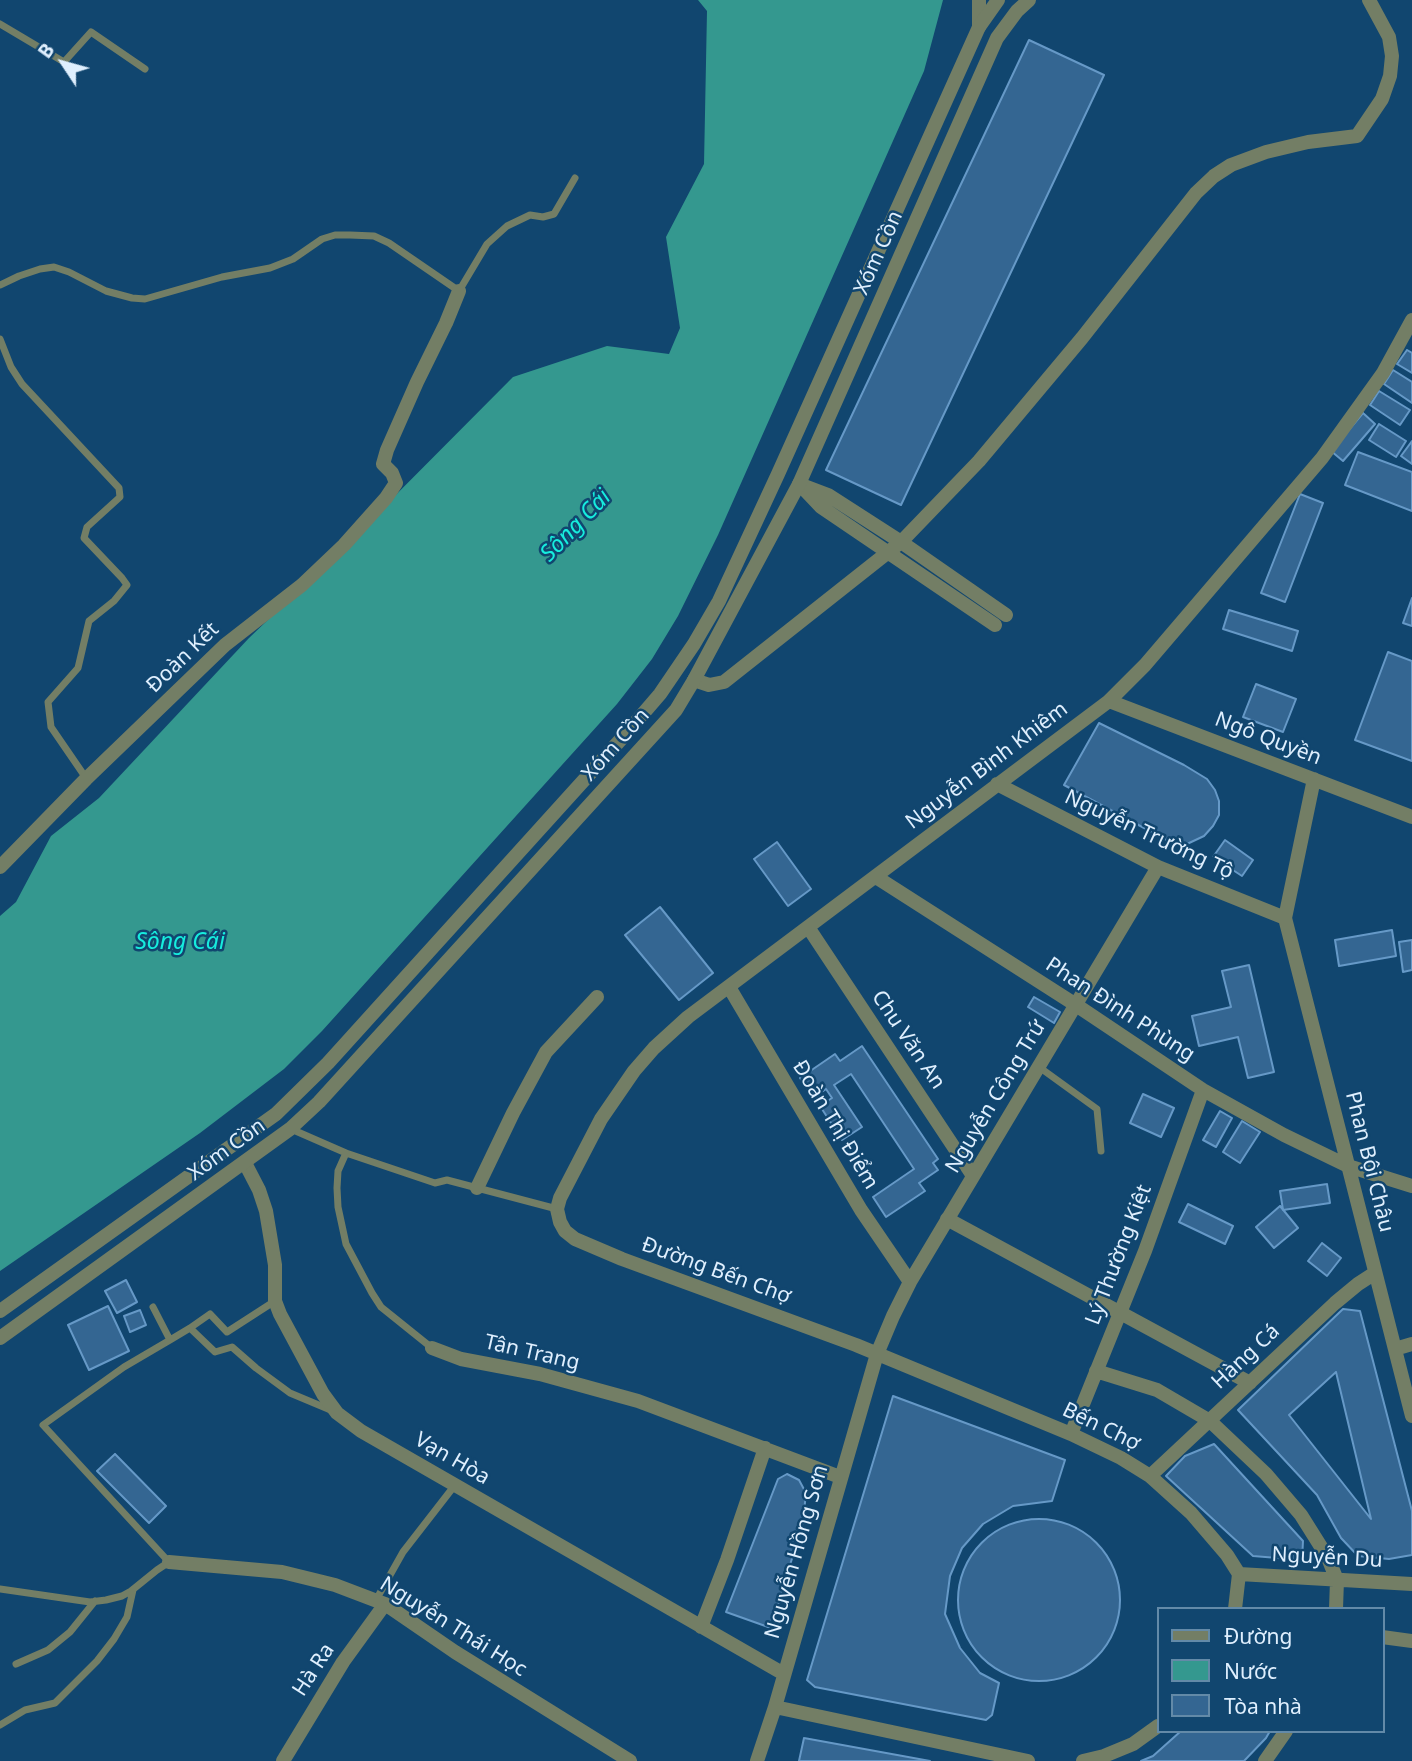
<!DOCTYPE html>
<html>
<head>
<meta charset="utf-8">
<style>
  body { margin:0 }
  #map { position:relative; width:1412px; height:1761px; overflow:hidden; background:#11466f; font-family:"Noto Sans",sans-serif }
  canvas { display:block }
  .legend { position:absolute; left:1157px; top:1607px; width:228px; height:126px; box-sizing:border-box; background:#11466f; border:2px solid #638aa8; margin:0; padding:9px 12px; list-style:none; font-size:21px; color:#dfeffe }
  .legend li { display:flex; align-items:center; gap:14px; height:35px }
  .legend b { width:35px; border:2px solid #638aa8 }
  .north { position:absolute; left:28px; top:28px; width:70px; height:70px; -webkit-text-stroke:5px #11466f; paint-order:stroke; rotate:306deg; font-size:19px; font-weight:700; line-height:28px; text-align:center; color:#dfeffe }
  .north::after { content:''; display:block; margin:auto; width:24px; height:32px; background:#dfeffe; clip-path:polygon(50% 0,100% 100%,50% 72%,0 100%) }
</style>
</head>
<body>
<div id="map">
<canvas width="1412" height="1761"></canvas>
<ul class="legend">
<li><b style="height:9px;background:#737e65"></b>Đường</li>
<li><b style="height:19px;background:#34988f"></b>Nước</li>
<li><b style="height:19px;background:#346692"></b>Tòa nhà</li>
</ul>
<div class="north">B</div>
</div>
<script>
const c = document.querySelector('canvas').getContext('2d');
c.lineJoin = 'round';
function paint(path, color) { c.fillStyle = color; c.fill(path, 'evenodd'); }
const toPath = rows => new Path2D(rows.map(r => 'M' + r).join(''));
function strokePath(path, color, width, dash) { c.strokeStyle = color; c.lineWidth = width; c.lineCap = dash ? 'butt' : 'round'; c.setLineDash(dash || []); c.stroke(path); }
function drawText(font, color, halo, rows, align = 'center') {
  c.font = font + ' "Noto Sans",sans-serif'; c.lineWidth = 5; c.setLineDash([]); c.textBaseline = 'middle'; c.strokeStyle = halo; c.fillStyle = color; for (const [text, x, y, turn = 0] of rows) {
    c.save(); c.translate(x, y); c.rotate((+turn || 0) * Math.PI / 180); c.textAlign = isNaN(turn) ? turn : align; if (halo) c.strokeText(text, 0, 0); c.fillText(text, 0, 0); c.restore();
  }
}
paint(toPath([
  [698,0,943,0,924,71,718,535,678,616,652,659,617,704,322,1031,284,1069,200,1133,0,1271,0,916,16,902,51,836,99,798,249,638,345,546,513,377,607,346,669,354,680,328,666,237,704,164,707,11]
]), '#34988f');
const building = toPath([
  [1029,40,1104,75,901,505,826,470,1029,40],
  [1407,350,1412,353,1412,373,1397,364,1407,350],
  [1393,370,1412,382,1412,403,1384,384,1393,370],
  [1379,391,1410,410,1400,425,1370,405,1379,391],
  [1363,413,1375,424,1343,461,1331,451,1363,413],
  [1379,424,1406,441,1396,457,1369,440,1379,424],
  [1412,441,1412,464,1401,456,1412,441],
  [1358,452,1412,472,1412,511,1345,485,1358,452],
  [1300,494,1323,503,1285,602,1261,593,1300,494],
  [1412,598,1412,626,1403,623,1412,598],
  [1229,610,1298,631,1292,651,1223,629,1229,610],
  [1388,652,1412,661,1412,761,1355,740,1388,652],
  [1256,684,1296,699,1283,732,1243,717,1256,684],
  [1099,723,1184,765,1207,779,1215,790,1219,801,1219,815,1213,826,1204,836,1187,844,1172,843,1064,785,1099,723],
  [1225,840,1253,860,1242,876,1213,857,1225,840],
  [777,842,811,889,788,906,754,859,777,842],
  [660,907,713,973,679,1000,625,935,660,907],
  [1392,930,1396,956,1339,966,1335,940,1392,930],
  [1412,940,1412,970,1403,972,1399,942,1412,940],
  [1249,965,1274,1072,1248,1078,1238,1037,1199,1046,1192,1016,1231,1007,1222,971,1249,965],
  [1034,997,1060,1012,1054,1023,1028,1007,1034,997],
  [862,1046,938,1159,933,1163,938,1170,919,1183,925,1191,886,1217,873,1197,914,1169,851,1074,834,1085,862,1127,842,1140,820,1106,832,1098,826,1089,813,1098,800,1078,835,1054,840,1061,862,1046],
  [1143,1094,1174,1108,1161,1137,1130,1123,1143,1094],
  [1220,1111,1232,1118,1216,1147,1203,1140,1220,1111],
  [1242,1121,1260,1132,1240,1163,1223,1152,1242,1121],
  [1327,1184,1330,1203,1283,1210,1280,1191,1327,1184],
  [1188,1204,1233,1226,1225,1244,1179,1222,1188,1204],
  [1280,1206,1298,1228,1274,1248,1256,1227,1280,1206],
  [1322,1243,1341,1258,1327,1276,1308,1261,1322,1243],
  [126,1280,137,1302,117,1313,105,1291,126,1280],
  [108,1306,129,1351,89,1370,68,1325,108,1306],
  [1343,1309,1360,1311,1412,1511,1412,1555,1389,1559,1358,1556,1341,1538,1317,1495,1238,1410,1343,1309],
  [1336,1372,1371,1519,1289,1415,1336,1372],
  [140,1310,146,1325,130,1332,124,1316,140,1310],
  [893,1396,1065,1460,1052,1501,1013,1506,983,1524,962,1548,950,1576,945,1614,960,1648,980,1673,999,1683,992,1715,986,1720,815,1687,807,1680,893,1396],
  [1214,1444,1303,1541,1302,1560,1253,1556,1166,1476,1185,1456,1214,1444],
  [115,1454,166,1506,149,1523,97,1471,115,1454],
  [787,1474,799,1480,806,1493,803,1522,771,1628,726,1612,778,1479,787,1474],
  '958 1600a81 81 0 1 1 162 0a81 81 0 1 1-162 0Z',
  [1181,1731,1270,1731,1266,1738,1244,1761,1141,1761,1153,1756,1181,1731],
  [804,1738,930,1761,799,1761,804,1738]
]);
paint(building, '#346692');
strokePath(building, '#6699c7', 2);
strokePath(toPath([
  [0,24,64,62,91,32,145,69],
  [0,285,19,276,40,269,54,267,69,272,106,291,132,298,145,299,222,277,270,268,293,259,322,239,335,235,350,235,374,236,389,243,459,291,487,244,507,226,530,215,543,217,554,214,575,178],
  [0,339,11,367,22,384,119,488,120,497,87,527,84,538,122,578,127,585,114,601,89,621,78,668,48,702,51,727,86,778],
  [1039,1067,1097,1109,1101,1151],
  [291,1129,346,1153,435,1183,447,1180,557,1209],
  [346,1153,338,1171,337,1188,338,1207,346,1244,372,1293,381,1307,432,1348],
  [153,1307,170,1340,190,1328,215,1352,232,1347,256,1368,290,1393,333,1411],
  [190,1328,210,1314,227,1332,275,1301],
  [0,1589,90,1602,106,1600,122,1596,131,1591,157,1570,169,1562,43,1425,124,1367,170,1340],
  [376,1600,403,1552,455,1485],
  [16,1664,48,1650,70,1632,95,1601],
  [0,1725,25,1710,55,1703,97,1661,114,1639,127,1617,133,1590]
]), '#737e65', 7);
strokePath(toPath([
  [979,27,979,0],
  [799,484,828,495,901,542,1006,615],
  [803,488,821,507,995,625],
  [694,680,709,685,724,682,901,542,979,461,1082,338,1196,193,1214,176,1231,165,1266,152,1308,142,1357,136,1382,99,1390,76,1392,56,1389,37,1369,0],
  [1109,701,1412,817],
  [1314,779,1285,918,1412,1416],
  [997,784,1158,867,1285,918],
  [0,867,86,779,225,645,302,585,344,545,386,498,396,483,392,473,383,464,387,450,417,382,446,323,459,291],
  [876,877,1076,1005,1203,1090,1284,1135,1348,1166,1412,1186],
  [808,927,973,1176],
  [729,987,861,1210,910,1282],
  [245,1163,259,1190,266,1211,275,1265,275,1301,280,1314,323,1394,337,1413,361,1431,784,1674],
  [477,1188,513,1113,546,1052,597,997],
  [947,1219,1250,1383],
  [432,1348,461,1359,540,1374,638,1401,840,1477],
  [1395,1349,1412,1344],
  [1096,1371,1157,1390,1210,1421,1266,1474,1301,1515,1328,1558,1337,1580,1336,1609],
  [1071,1434,1145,1251,1203,1090],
  [1150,1476,1335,1303,1358,1284,1375,1273],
  [169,1562,282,1572,335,1585,385,1604,455,1652,630,1761],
  [1239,1574,1412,1584],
  [1235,1609,1239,1574,1227,1555,1191,1513,1150,1476,1121,1458,1071,1434,856,1345,622,1259,575,1239,565,1231,560,1222,557,1209,560,1198,601,1119,634,1071,654,1048,688,1017,1109,701,1145,665,1322,458,1383,373,1412,320],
  [701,1627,727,1560,765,1448],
  [1382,1637,1412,1641],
  [775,1707,1028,1761],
  [283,1761,343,1662,385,1604],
  [757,1761,775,1707,877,1354,893,1316,910,1282,1158,867],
  [1083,1761,1104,1756,1133,1744,1158,1726],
  [1265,1761,1286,1731]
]), '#737e65', 14);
strokePath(toPath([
  [0,1311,276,1114,328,1063,623,737,660,694,694,644,719,601,778,474,979,27,998,0],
  [0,1338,290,1129,319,1102,676,710,694,680,799,484,997,38,1017,11,1029,0]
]), '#737e65', 14);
drawText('21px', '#dfeffe', '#11466f', [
  ["Xóm Cồn",879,253,-66],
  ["Đoàn Kết",183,658,-44],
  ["Ngô Quyền",1268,739,21],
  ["Xóm Cồn",616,745,-48],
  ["Nguyễn Bình Khiêm",987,766,-37],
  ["Nguyễn Trường Tộ",1149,835,25],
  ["Phan Đình Phùng",1120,1010,33],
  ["Chu Văn An",908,1040,56],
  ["Nguyễn Công Trứ",996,1097,-59],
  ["Đoàn Thị Điểm",835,1125,59],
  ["Xóm Cồn",227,1150,-36],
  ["Phan Bội Châu",1369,1162,76],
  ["Lý Thường Kiệt",1119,1255,-69],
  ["Đường Bến Chợ",716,1271,20],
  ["Tân Trang",532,1353,13],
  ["Hàng Cá",1246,1357,-43],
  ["Bến Chợ",1101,1427,26],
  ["Vạn Hòa",452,1459,30],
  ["Nguyễn Hồng Sơn",797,1552,-74],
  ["Nguyễn Du",1327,1558,3],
  ["Nguyễn Thái Học",453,1627,32],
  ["Hà Ra",314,1670,-57]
]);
drawText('italic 23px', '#16edde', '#11466f', [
  ["Sông Cái",576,526,-46],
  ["Sông Cái",180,942]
]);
</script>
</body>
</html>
